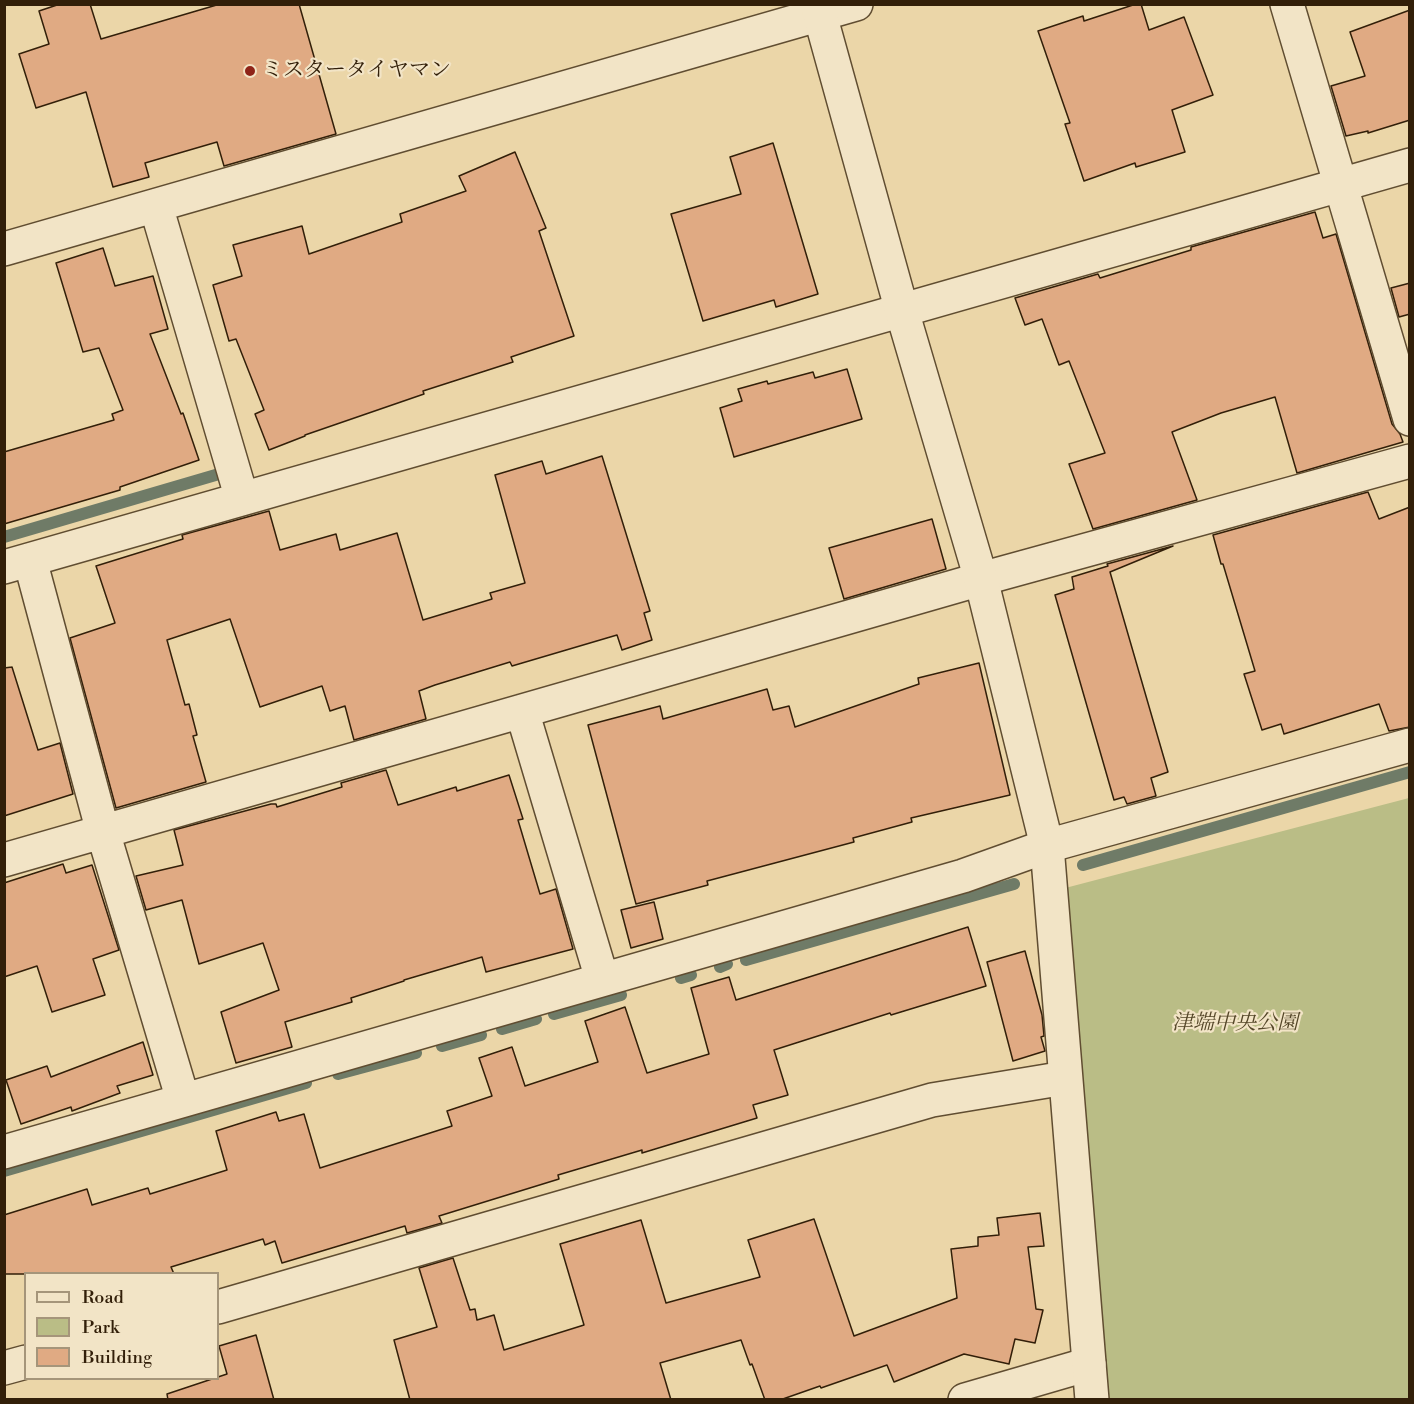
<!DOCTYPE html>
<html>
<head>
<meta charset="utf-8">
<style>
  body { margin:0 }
  #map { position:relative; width:1414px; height:1404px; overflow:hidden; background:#ebd6a8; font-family:"Libre Bodoni",serif }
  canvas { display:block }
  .frame { position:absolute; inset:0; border:6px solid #321f09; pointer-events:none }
  .legend { position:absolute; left:24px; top:1272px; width:195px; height:108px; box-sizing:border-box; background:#f2e4c6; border:2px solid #a5957a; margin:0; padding:8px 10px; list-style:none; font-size:18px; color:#321f09 }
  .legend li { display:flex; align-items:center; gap:12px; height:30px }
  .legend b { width:30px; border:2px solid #a5957a }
</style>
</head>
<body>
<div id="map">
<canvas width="1414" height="1404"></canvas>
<div class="frame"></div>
<ul class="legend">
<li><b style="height:8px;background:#f2e4c6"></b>Road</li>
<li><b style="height:16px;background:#babd86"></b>Park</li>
<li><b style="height:16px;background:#e0aa83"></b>Building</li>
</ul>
</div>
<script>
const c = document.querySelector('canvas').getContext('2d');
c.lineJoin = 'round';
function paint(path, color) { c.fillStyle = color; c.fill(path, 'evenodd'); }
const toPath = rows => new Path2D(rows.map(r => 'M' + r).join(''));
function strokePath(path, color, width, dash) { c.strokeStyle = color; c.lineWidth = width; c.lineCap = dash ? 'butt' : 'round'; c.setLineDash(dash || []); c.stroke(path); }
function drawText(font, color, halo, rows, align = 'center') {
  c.font = font + ' "Libre Bodoni","Noto Serif JP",serif'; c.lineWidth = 4.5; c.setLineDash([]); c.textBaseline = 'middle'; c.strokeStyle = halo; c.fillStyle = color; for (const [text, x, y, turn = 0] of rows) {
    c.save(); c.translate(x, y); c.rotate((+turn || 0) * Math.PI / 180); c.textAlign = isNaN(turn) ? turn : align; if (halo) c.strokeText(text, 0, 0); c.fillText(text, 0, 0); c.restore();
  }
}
paint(toPath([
  [1409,798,1409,1399,1091,1399,1050,892]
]), '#babd86');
strokePath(toPath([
  [4,537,219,474],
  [1083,865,1410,772],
  [746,960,1014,884],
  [720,967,727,964],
  [681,978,691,975],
  [554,1014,621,995],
  [502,1029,536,1019],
  [442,1046,481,1035],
  [338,1074,416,1053],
  [4,1171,306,1083]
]), '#6f7b67', 12);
const building = toPath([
  [60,4,90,4,101,39,220,4,299,4,336,134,224,166,217,142,145,163,149,177,113,187,86,92,36,108,19,54,49,44,39,11,60,4],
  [1136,4,1141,4,1149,30,1184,17,1213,95,1172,110,1185,152,1136,167,1135,163,1084,181,1065,124,1070,123,1038,31,1083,16,1084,21,1136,4],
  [1410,10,1410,120,1368,133,1368,131,1346,136,1331,86,1365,76,1350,32,1410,10],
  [773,143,818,294,776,307,774,300,703,321,671,214,741,194,730,157,773,143],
  [515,152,546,228,539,231,574,336,511,357,513,362,423,391,424,394,305,435,305,436,269,450,255,414,264,410,236,339,229,341,213,285,242,276,233,245,302,226,309,254,402,222,400,214,466,191,459,176,515,152],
  [1315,212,1323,238,1336,234,1392,424,1400,434,1403,442,1297,473,1275,397,1221,413,1172,432,1197,500,1093,529,1069,464,1105,453,1069,361,1059,365,1042,319,1025,325,1015,298,1098,274,1100,278,1191,250,1191,247,1315,212],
  [103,248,115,286,153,276,168,329,150,334,181,414,183,413,199,460,120,487,120,490,4,524,4,452,114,420,112,414,123,410,99,348,83,352,56,263,103,248],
  [1410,283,1410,314,1399,317,1391,288,1410,283],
  [847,369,862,419,734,457,720,408,742,401,738,389,767,381,768,384,813,372,815,378,847,369],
  [602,456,650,611,644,613,652,640,622,650,617,635,512,666,510,662,435,685,419,691,426,719,354,740,345,706,330,711,322,686,260,707,230,619,167,640,185,705,189,704,197,735,193,736,206,782,116,808,70,638,115,623,96,566,183,539,182,535,269,511,280,550,336,534,340,550,397,533,423,620,492,599,490,593,525,583,495,475,542,461,546,474,602,456],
  [1368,492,1379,519,1410,507,1410,727,1389,731,1379,704,1284,734,1281,724,1262,730,1244,674,1255,671,1223,564,1221,564,1213,535,1368,492],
  [932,519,946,569,844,599,829,548,932,519],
  [1173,546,1110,572,1168,772,1151,778,1156,796,1127,804,1124,797,1114,800,1055,595,1074,589,1072,577,1108,566,1107,564,1173,546],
  [979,663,1010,795,911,818,912,822,853,838,854,842,707,881,708,885,636,904,588,725,660,706,663,719,767,689,773,710,789,706,795,727,919,684,918,678,979,663],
  [12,667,38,750,60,743,73,794,4,816,4,668,12,667],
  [386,770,398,805,456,787,457,791,509,775,523,819,518,820,540,894,556,889,573,949,486,972,482,957,404,980,404,981,351,998,352,1002,285,1022,292,1047,236,1063,221,1012,279,990,263,943,199,964,182,900,146,910,136,876,183,865,174,830,271,804,276,804,277,807,342,787,341,783,386,770],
  [63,864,66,873,92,865,119,950,93,959,105,995,52,1012,37,966,4,977,4,883,63,864],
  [654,902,663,939,631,948,621,910,654,902],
  [968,927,986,986,891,1015,890,1013,774,1050,788,1095,753,1105,757,1118,642,1153,642,1150,558,1175,559,1179,439,1216,442,1223,407,1233,405,1226,282,1263,275,1241,265,1245,263,1239,171,1267,174,1274,4,1274,4,1215,87,1189,92,1205,148,1188,150,1194,227,1170,216,1131,276,1112,279,1121,304,1114,320,1168,452,1126,447,1111,492,1096,479,1058,512,1047,525,1086,598,1062,585,1021,625,1007,647,1073,709,1054,691,988,729,977,736,1000,968,927],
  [1025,951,1042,1015,1044,1036,1041,1037,1045,1051,1013,1061,987,962,1025,951],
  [143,1042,153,1075,117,1086,120,1093,72,1111,71,1107,21,1124,6,1080,47,1066,51,1077,143,1042],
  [1040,1213,1044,1246,1028,1247,1036,1309,1043,1310,1035,1343,1015,1339,1009,1364,964,1354,894,1382,887,1365,821,1388,820,1386,780,1400,765,1400,752,1364,750,1365,741,1340,660,1363,671,1400,410,1400,394,1340,437,1327,419,1268,453,1258,470,1310,475,1309,477,1320,494,1315,504,1350,584,1325,560,1244,641,1220,666,1303,760,1277,748,1240,814,1219,854,1336,957,1298,951,1249,978,1246,978,1237,999,1235,997,1218,1040,1213],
  [256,1335,274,1400,168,1400,167,1394,227,1374,219,1346,256,1335]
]);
paint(building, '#e0aa83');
strokePath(building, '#321f09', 1.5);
const minor = toPath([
  [1287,4,1410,419],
  [156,206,242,499],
  [4,249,856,4],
  [30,560,103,832,183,1100],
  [4,567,1410,165],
  [522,711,602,979],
  [4,860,981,579,1410,461],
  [4,1152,963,876,1047,846,1410,745],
  [218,1307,932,1100,1065,1078],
  [4,1368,26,1362],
  [965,1400,1089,1364]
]);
const tertiary = toPath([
  [817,4,902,311,981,579,1047,846,1092,1400]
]);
strokePath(minor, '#604d31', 36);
strokePath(tertiary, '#604d31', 36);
strokePath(minor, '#f2e4c6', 33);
strokePath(tertiary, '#f2e4c6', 33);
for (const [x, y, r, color] of [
  [250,71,6,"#8f2418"]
]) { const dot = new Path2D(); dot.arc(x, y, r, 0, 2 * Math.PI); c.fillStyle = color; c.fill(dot); strokePath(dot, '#f2e4c6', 2); }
drawText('21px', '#321f09', '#f2e4c6', [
  ["ミスタータイヤマン",262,71]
], 'left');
drawText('italic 21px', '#544628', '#f2e4c6', [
  ["津端中央公園",1235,1024]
]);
</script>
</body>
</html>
